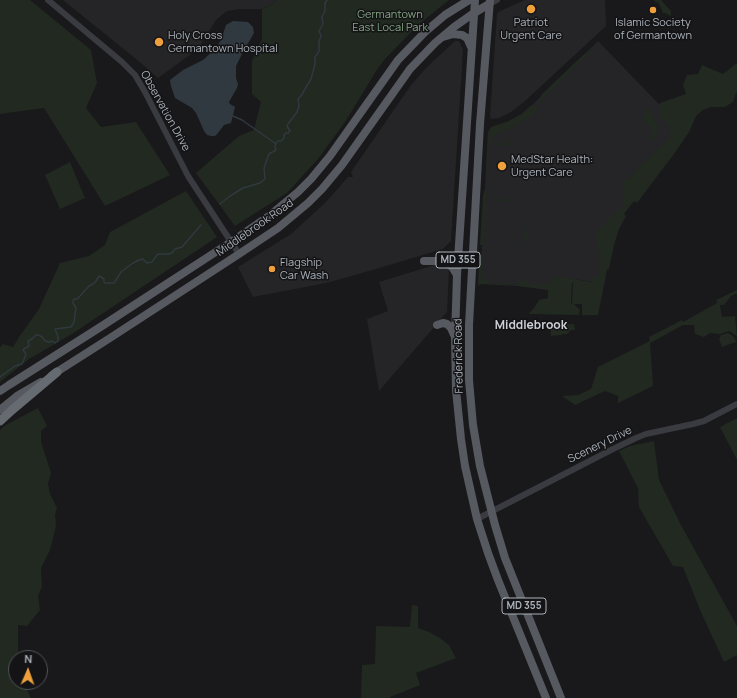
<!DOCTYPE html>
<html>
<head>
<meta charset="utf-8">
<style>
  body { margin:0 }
  #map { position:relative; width:737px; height:698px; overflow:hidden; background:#19191b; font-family:Manrope,sans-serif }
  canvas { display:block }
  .north { position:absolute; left:8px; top:650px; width:40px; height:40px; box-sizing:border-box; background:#141416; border:1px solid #505358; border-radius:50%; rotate:2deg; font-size:11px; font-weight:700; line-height:16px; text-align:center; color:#abb2ba }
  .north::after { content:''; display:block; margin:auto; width:14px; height:18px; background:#efa03d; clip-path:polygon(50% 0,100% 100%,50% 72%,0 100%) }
</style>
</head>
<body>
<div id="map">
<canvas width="737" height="698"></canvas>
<div class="north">N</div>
</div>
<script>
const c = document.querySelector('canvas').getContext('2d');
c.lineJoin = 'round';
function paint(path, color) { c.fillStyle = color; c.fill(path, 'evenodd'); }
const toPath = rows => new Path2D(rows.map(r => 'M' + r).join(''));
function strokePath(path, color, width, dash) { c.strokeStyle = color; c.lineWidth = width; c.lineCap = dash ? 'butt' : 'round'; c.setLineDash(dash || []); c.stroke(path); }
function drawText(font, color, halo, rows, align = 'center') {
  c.font = font + ' Manrope,sans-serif'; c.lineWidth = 3; c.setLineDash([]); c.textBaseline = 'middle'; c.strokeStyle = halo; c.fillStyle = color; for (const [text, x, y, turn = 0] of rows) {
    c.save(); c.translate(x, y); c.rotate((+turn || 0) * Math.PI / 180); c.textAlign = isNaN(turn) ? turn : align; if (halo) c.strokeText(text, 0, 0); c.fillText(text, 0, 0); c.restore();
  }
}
paint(toPath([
  [63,0,276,0,273,4,262,9,239,9,227,11,216,20,198,49,158,78,136,59],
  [525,0,605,0,606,26,525,101,511,112,499,118,491,119,490,116,497,14,498,12],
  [455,41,458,41,460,43,463,50,451,241,443,249,369,271,326,283,253,297,238,267,291,234,326,202,348,177,353,177,351,172,400,101,412,84,427,67],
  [598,41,684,130,607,230,600,283,561,277,553,287,480,283,488,132,521,115,531,106,542,95],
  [438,264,442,264,449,270,447,312,379,391,367,319,388,311,379,282]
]), '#252528');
paint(toPath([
  [0,0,30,0,91,50,97,83,86,108,101,127,136,122,170,175,105,206,44,108,0,114],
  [276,0,449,0,417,26,385,59,378,68,345,122,318,159,287,193,235,226,196,173,239,136,254,130,261,102,252,94,252,61,262,39,262,9,273,4],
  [654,0,661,0,671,11,671,15,670,16,666,13,663,13,658,2,656,3],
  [589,51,593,52,594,55,590,53,543,99,545,102,545,103,543,103,540,99,542,94,581,57],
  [737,63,737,92,736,93,733,102,725,107,711,107,703,110,696,116,689,132,677,150,637,203,634,201,624,214,626,216,619,229,614,245,609,269,607,270,598,315,582,315,582,304,572,304,573,284,574,283,572,283,571,304,574,304,580,310,579,315,528,314,534,308,539,300,548,298,548,290,517,286,480,284,479,286,478,284,479,265,479,257,481,256,487,257,486,258,482,258,481,278,487,279,487,283,518,285,519,280,529,281,529,285,541,285,547,283,553,280,558,276,591,282,592,277,598,278,600,264,596,233,624,203,624,182,671,136,669,126,661,118,658,108,660,103,686,94,683,85,687,75,698,74,702,65,723,74],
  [533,105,537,106,538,109,529,118,518,125,496,135,491,139,489,144,487,172,486,172,488,132,491,127,509,121,519,115,521,115,530,106],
  [649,107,658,128,657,134,650,141,648,138,652,134,654,131,650,126,649,125,648,125,642,119,646,115,644,112],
  [509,136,507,139,512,145,516,143,516,146,497,145,498,140,501,144,506,142,505,138],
  [70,162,85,198,60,209,45,175],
  [485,189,487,190,487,193,484,245,480,245,483,195],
  [186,191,217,237,72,334,29,359,0,382,0,347,3,344,13,347,19,337,39,309,60,263,89,256,105,245,110,232],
  [493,194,494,195,494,199,508,200,510,196,514,200,514,201,513,202,493,201,492,199],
  [527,225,527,227,525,230,528,232,531,230,534,233,531,231,526,236,528,239,518,248,523,240,525,227],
  [737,290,737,293,731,296,724,305,720,305,722,317,735,316,737,336,729,331,720,334,710,333,704,337,695,334,694,325,683,325,650,343,653,386,618,403,618,396,605,391,575,405,562,396,578,395,591,389,598,367,650,341,649,337,682,320,683,322,717,303,716,300],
  [574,324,575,330,571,330,567,334,562,334,562,335,551,336,550,326],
  [728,333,734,337,736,342,722,347,719,339,721,335],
  [38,408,47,426,41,431,41,442,51,473,48,484,50,494,57,508,55,515,56,526,50,550,41,568,42,587,38,596,40,610,27,626,18,625,18,650,19,658,16,658,16,682,23,682,31,698,0,698,0,430,4,426],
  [737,418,737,460,720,427],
  [654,441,659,480,681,525,737,626,737,655,724,662,700,610,683,567,673,566,639,507,638,488,619,451,630,446],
  [412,605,418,606,418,628,429,632,440,638,449,645,456,658,416,673,420,685,390,697,390,698,361,698,362,665,375,664,376,626,410,627]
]), '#212921');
paint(toPath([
  [233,21,248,22,253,27,254,33,243,52,236,66,236,78,238,84,237,88,229,102,230,104,235,107,231,123,224,125,218,133,215,136,211,136,207,135,204,131,196,113,192,108,175,98,171,86,170,80,183,70,203,60,215,49,221,40,226,25]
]), '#2f393f');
strokePath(toPath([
  [233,116,242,120,276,144],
  [220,204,230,196,243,188,260,183,265,179,264,168,269,154,276,150,275,146,276,143,278,141,281,141,284,138,284,135,286,133,288,133,290,131,287,126,288,124,297,112,299,106,298,99,301,96,311,79,315,64,315,57,318,53,319,51,319,42,321,36,319,31,323,24,322,17,325,11,325,3,327,0],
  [0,377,15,366,22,364,25,357,26,354,23,350,24,349,29,346,28,341,32,339,36,335,39,335,42,337,45,341,49,342,52,341,55,343,58,341,58,337,57,334,55,329,71,327,74,322,76,308,73,303,73,301,74,299,77,299,80,296,89,286,93,284,96,281,99,276,104,279,104,282,105,283,114,283,116,280,121,272,133,263,139,260,143,259,147,263,152,262,158,254,169,254,173,252,175,249,182,247,201,225]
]), '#2f393f', 1.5);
strokePath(toPath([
  [48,0,122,62,135,75,145,92,188,176,239,254],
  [489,4,497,0],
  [477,519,611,450,636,438,646,434,693,424,704,421,737,404]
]), '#3a3b40', 6);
strokePath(toPath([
  [475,0,457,275,455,337,456,390,461,439,465,466,477,519,488,553,498,580,546,698],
  [490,0,480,124,469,325,469,380,473,425,480,466,495,525,505,558,561,698],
  [443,37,453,34,462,35,467,38,471,47],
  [424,261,441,261,446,263,452,267,457,275],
  [437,325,443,323,447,324,451,328,454,335],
  [52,375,110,338,239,254,278,228,308,203,322,189,342,165,410,69,435,43,454,27,471,15,489,4],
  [0,391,9,385,102,326,231,242,269,216,298,192,311,179,330,156,398,60,425,32,445,15,469,0],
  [0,410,17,396,41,382]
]), '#56595f', 8);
strokePath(toPath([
  [0,421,12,410,57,372]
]), '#666a71', 9);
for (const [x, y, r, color] of [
  [531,9,5,"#efa03d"],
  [653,10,4,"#efa03d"],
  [159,42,5,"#efa03d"],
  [502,166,5,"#efa03d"],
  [272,269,4,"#efa03d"]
]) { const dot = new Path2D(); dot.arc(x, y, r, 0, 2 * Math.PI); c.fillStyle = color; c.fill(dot); strokePath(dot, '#141416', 1.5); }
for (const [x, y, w] of [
  [458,260,44],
  [524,606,44]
]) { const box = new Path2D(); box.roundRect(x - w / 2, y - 8, w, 16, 3); c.fillStyle = '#141416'; c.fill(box); strokePath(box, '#abb2ba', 1); }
drawText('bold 10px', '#abb2ba', null, [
  ["MD 355",458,260],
  ["MD 355",524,606]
]);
drawText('11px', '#84a583', '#141416', [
  ["Germantown",390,15],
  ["East Local Park",390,28]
]);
drawText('11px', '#abb2ba', '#141416', [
  ["Patriot",531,23,"center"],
  ["Urgent Care",531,36,"center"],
  ["Islamic Society",653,23,"center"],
  ["of Germantown",653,36,"center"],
  ["Holy Cross",168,36],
  ["Germantown Hospital",168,49],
  ["MedStar Health:",511,160],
  ["Urgent Care",511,173],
  ["Flagship",280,263],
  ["Car Wash",280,276]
], 'left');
drawText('11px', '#abb2ba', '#141416', [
  ["Observation Drive",165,111,61],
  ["Middlebrook Road",255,228,-35],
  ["Frederick Road",459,356,-91],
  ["Scenery Drive",600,445,-26]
]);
drawText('bold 12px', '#ccd0d6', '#141416', [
  ["Middlebrook",531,326]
]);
</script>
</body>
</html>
